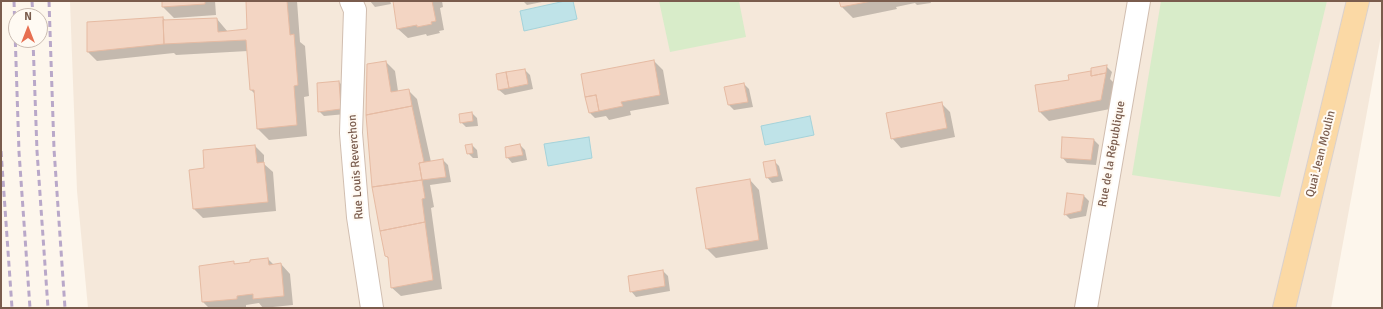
<!DOCTYPE html>
<html>
<head>
<meta charset="utf-8">
<style>
  body { margin:0 }
  #map { position:relative; width:1383px; height:309px; overflow:hidden; background:#fdf6ec; font-family:Signika,sans-serif }
  canvas { display:block }
  .frame { position:absolute; inset:0; border:2px solid #7a5c4d; pointer-events:none }
  .north { position:absolute; left:8px; top:8px; width:40px; height:40px; box-sizing:border-box; background:#fffaf3; border:1px solid #cabbb1; border-radius:50%; rotate:0deg; font-size:11px; font-weight:700; line-height:16px; text-align:center; color:#7a5c4d }
  .north::after { content:''; display:block; margin:auto; width:14px; height:18px; background:#e76f51; clip-path:polygon(50% 0,100% 100%,50% 72%,0 100%) }
</style>
</head>
<body>
<div id="map">
<canvas width="1383" height="309"></canvas>
<div class="frame"></div>
<div class="north">N</div>
</div>
<script>
const c = document.querySelector('canvas').getContext('2d');
c.lineJoin = 'round';
function paint(path, color) { c.fillStyle = color; c.fill(path, 'evenodd'); }
const toPath = rows => new Path2D(rows.map(r => 'M' + r).join(''));
function strokePath(path, color, width, dash) { c.strokeStyle = color; c.lineWidth = width; c.lineCap = dash ? 'butt' : 'round'; c.setLineDash(dash || []); c.stroke(path); }
function drawText(font, color, halo, rows, align = 'center') {
  c.font = font + ' Signika,sans-serif'; c.lineWidth = 4; c.setLineDash([]); c.textBaseline = 'middle'; c.strokeStyle = halo; c.fillStyle = color; for (const [text, x, y, turn = 0] of rows) {
    c.save(); c.translate(x, y); c.rotate((+turn || 0) * Math.PI / 180); c.textAlign = isNaN(turn) ? turn : align; if (halo) c.strokeText(text, 0, 0); c.fillText(text, 0, 0); c.restore();
  }
}
paint(toPath([
  [70,1,1382,1,1382,30,1331,308,88,308,77,191]
]), '#f5e8da');
paint(toPath([
  [659,1,739,1,746,37,670,52],
  [1161,1,1327,1,1280,197,1132,175]
]), '#d8ecc9');
const water = toPath([
  [565,1,573,1,577,19,524,31,520,11,565,1],
  [810,116,814,135,765,145,761,126,810,116],
  [589,137,592,158,548,166,544,144,589,137]
]);
paint(water, '#bfe3e8');
strokePath(water, '#a5d3da', 1);
paint(toPath([
  [163,1,215,1,216,15,174,18,163,7],
  [247,1,297,1,300,42,305,46,309,96,304,97,307,136,269,140,258,129,255,94,251,90,248,51,176,55,174,53,97,61,88,52,163,18,166,21,217,19,228,32,248,30],
  [370,1,390,1,391,4,375,7],
  [394,1,442,1,443,7,440,8,444,30,439,31,440,33,427,36,426,34,408,38,398,29],
  [523,1,547,1,527,5],
  [840,1,930,1,931,3,917,5,915,3,896,7,897,9,853,18,842,7],
  [654,61,663,70,669,104,630,111,631,115,609,120,606,116,595,118,590,113],
  [386,62,395,71,398,91,408,90,417,99,431,162,443,160,448,165,451,182,430,185,434,207,431,208,442,289,401,296,391,287,389,259,386,256,368,65],
  [1106,66,1112,72,1110,79,1114,83,1110,109,1049,121,1040,112,1092,71],
  [525,70,530,75,533,89,505,95,499,90],
  [339,82,344,87,346,114,324,116,319,111],
  [744,84,749,89,753,107,734,110,729,105],
  [941,103,950,112,955,137,901,148,892,138],
  [472,113,477,118,478,126,466,127,461,122],
  [1094,140,1099,145,1096,165,1067,163,1062,157],
  [472,145,477,150,478,158,473,158,468,153],
  [520,145,525,150,527,160,512,163,507,157],
  [255,146,264,155,264,164,273,172,276,211,203,218,194,209,205,169],
  [774,161,779,166,783,181,772,183,767,177],
  [750,180,759,190,768,249,716,258,707,249],
  [1068,194,1084,196,1089,201,1086,216,1070,219,1065,214],
  [268,259,274,265,281,264,290,274,293,305,263,308,259,303,246,305,246,308,209,308,203,302,233,262,236,265],
  [663,271,668,276,670,291,636,297,631,291]
]), '#0003');
const building = toPath([
  [162,1,205,1,205,4,162,7,162,1],
  [246,1,287,1,290,35,294,34,298,85,294,86,297,125,257,129,254,90,250,90,246,40,164,44,163,20,217,18,218,32,247,29,246,1],
  [393,1,432,1,436,21,431,22,432,24,417,27,417,25,397,29,393,1],
  [839,1,872,1,841,7,839,1],
  [163,17,164,44,87,52,87,22,163,17],
  [654,60,660,95,621,102,623,106,599,111,596,95,585,97,581,74,654,60],
  [386,61,391,92,409,89,412,106,366,115,367,64,386,61],
  [1107,65,1106,73,1091,76,1091,68,1107,65],
  [525,69,528,84,509,88,506,72,525,69],
  [1091,71,1091,76,1106,73,1101,100,1039,112,1035,85,1069,80,1068,75,1091,71],
  [506,72,509,88,498,90,496,74,506,72],
  [339,81,341,109,318,112,317,83,339,81],
  [744,83,748,102,728,105,724,87,744,83],
  [596,95,599,111,589,113,585,97,596,95],
  [942,102,947,128,891,139,886,113,942,102],
  [412,106,424,162,419,163,422,180,372,187,366,115,412,106],
  [472,112,473,121,460,123,459,114,472,112],
  [1062,137,1094,139,1091,160,1061,158,1062,137],
  [472,144,473,153,467,154,465,145,472,144],
  [520,144,523,155,506,158,505,147,520,144],
  [255,145,257,163,264,162,268,202,193,209,189,170,204,168,203,150,255,145],
  [443,159,446,177,422,180,419,163,443,159],
  [775,160,778,176,766,178,763,162,775,160],
  [750,179,759,240,706,249,696,188,750,179],
  [422,180,425,198,422,199,425,222,380,231,372,187,422,180],
  [1067,193,1084,195,1081,211,1064,215,1067,193],
  [425,222,433,280,391,288,388,257,385,256,380,231,425,222],
  [268,258,269,265,281,263,284,296,253,299,253,294,237,296,237,299,202,302,199,266,234,261,234,264,250,262,250,260,268,258],
  [663,270,665,286,630,292,628,276,663,270]
]);
paint(building, '#f3d5c3');
strokePath(building, '#e6bba3', 1);
const minor = toPath([
  [351,1,355,10,351,133,358,217,372,308],
  [1086,308,1139,1]
]);
const primary = toPath([
  [1284,308,1358,1]
]);
strokePath(minor, '#d1beb0', 24);
strokePath(primary, '#dad1cd', 24);
strokePath(minor, '#fff', 22);
strokePath(primary, '#fbd9a5', 22);
strokePath(toPath([
  [14,1,19,152,30,308],
  [32,1,33,16],
  [49,1,54,149,65,308],
  [33,40,37,151,48,308],
  [1,151,12,308]
]), '#b9a8c9', 3, [6, 4]);
drawText('12px', '#7a5c4d', '#fffaf3', [
  ["Rue de la République",1112,154,-80],
  ["Quai Jean Moulin",1321,154,-76],
  ["Rue Louis Reverchon",356,167,-94]
]);
</script>
</body>
</html>
